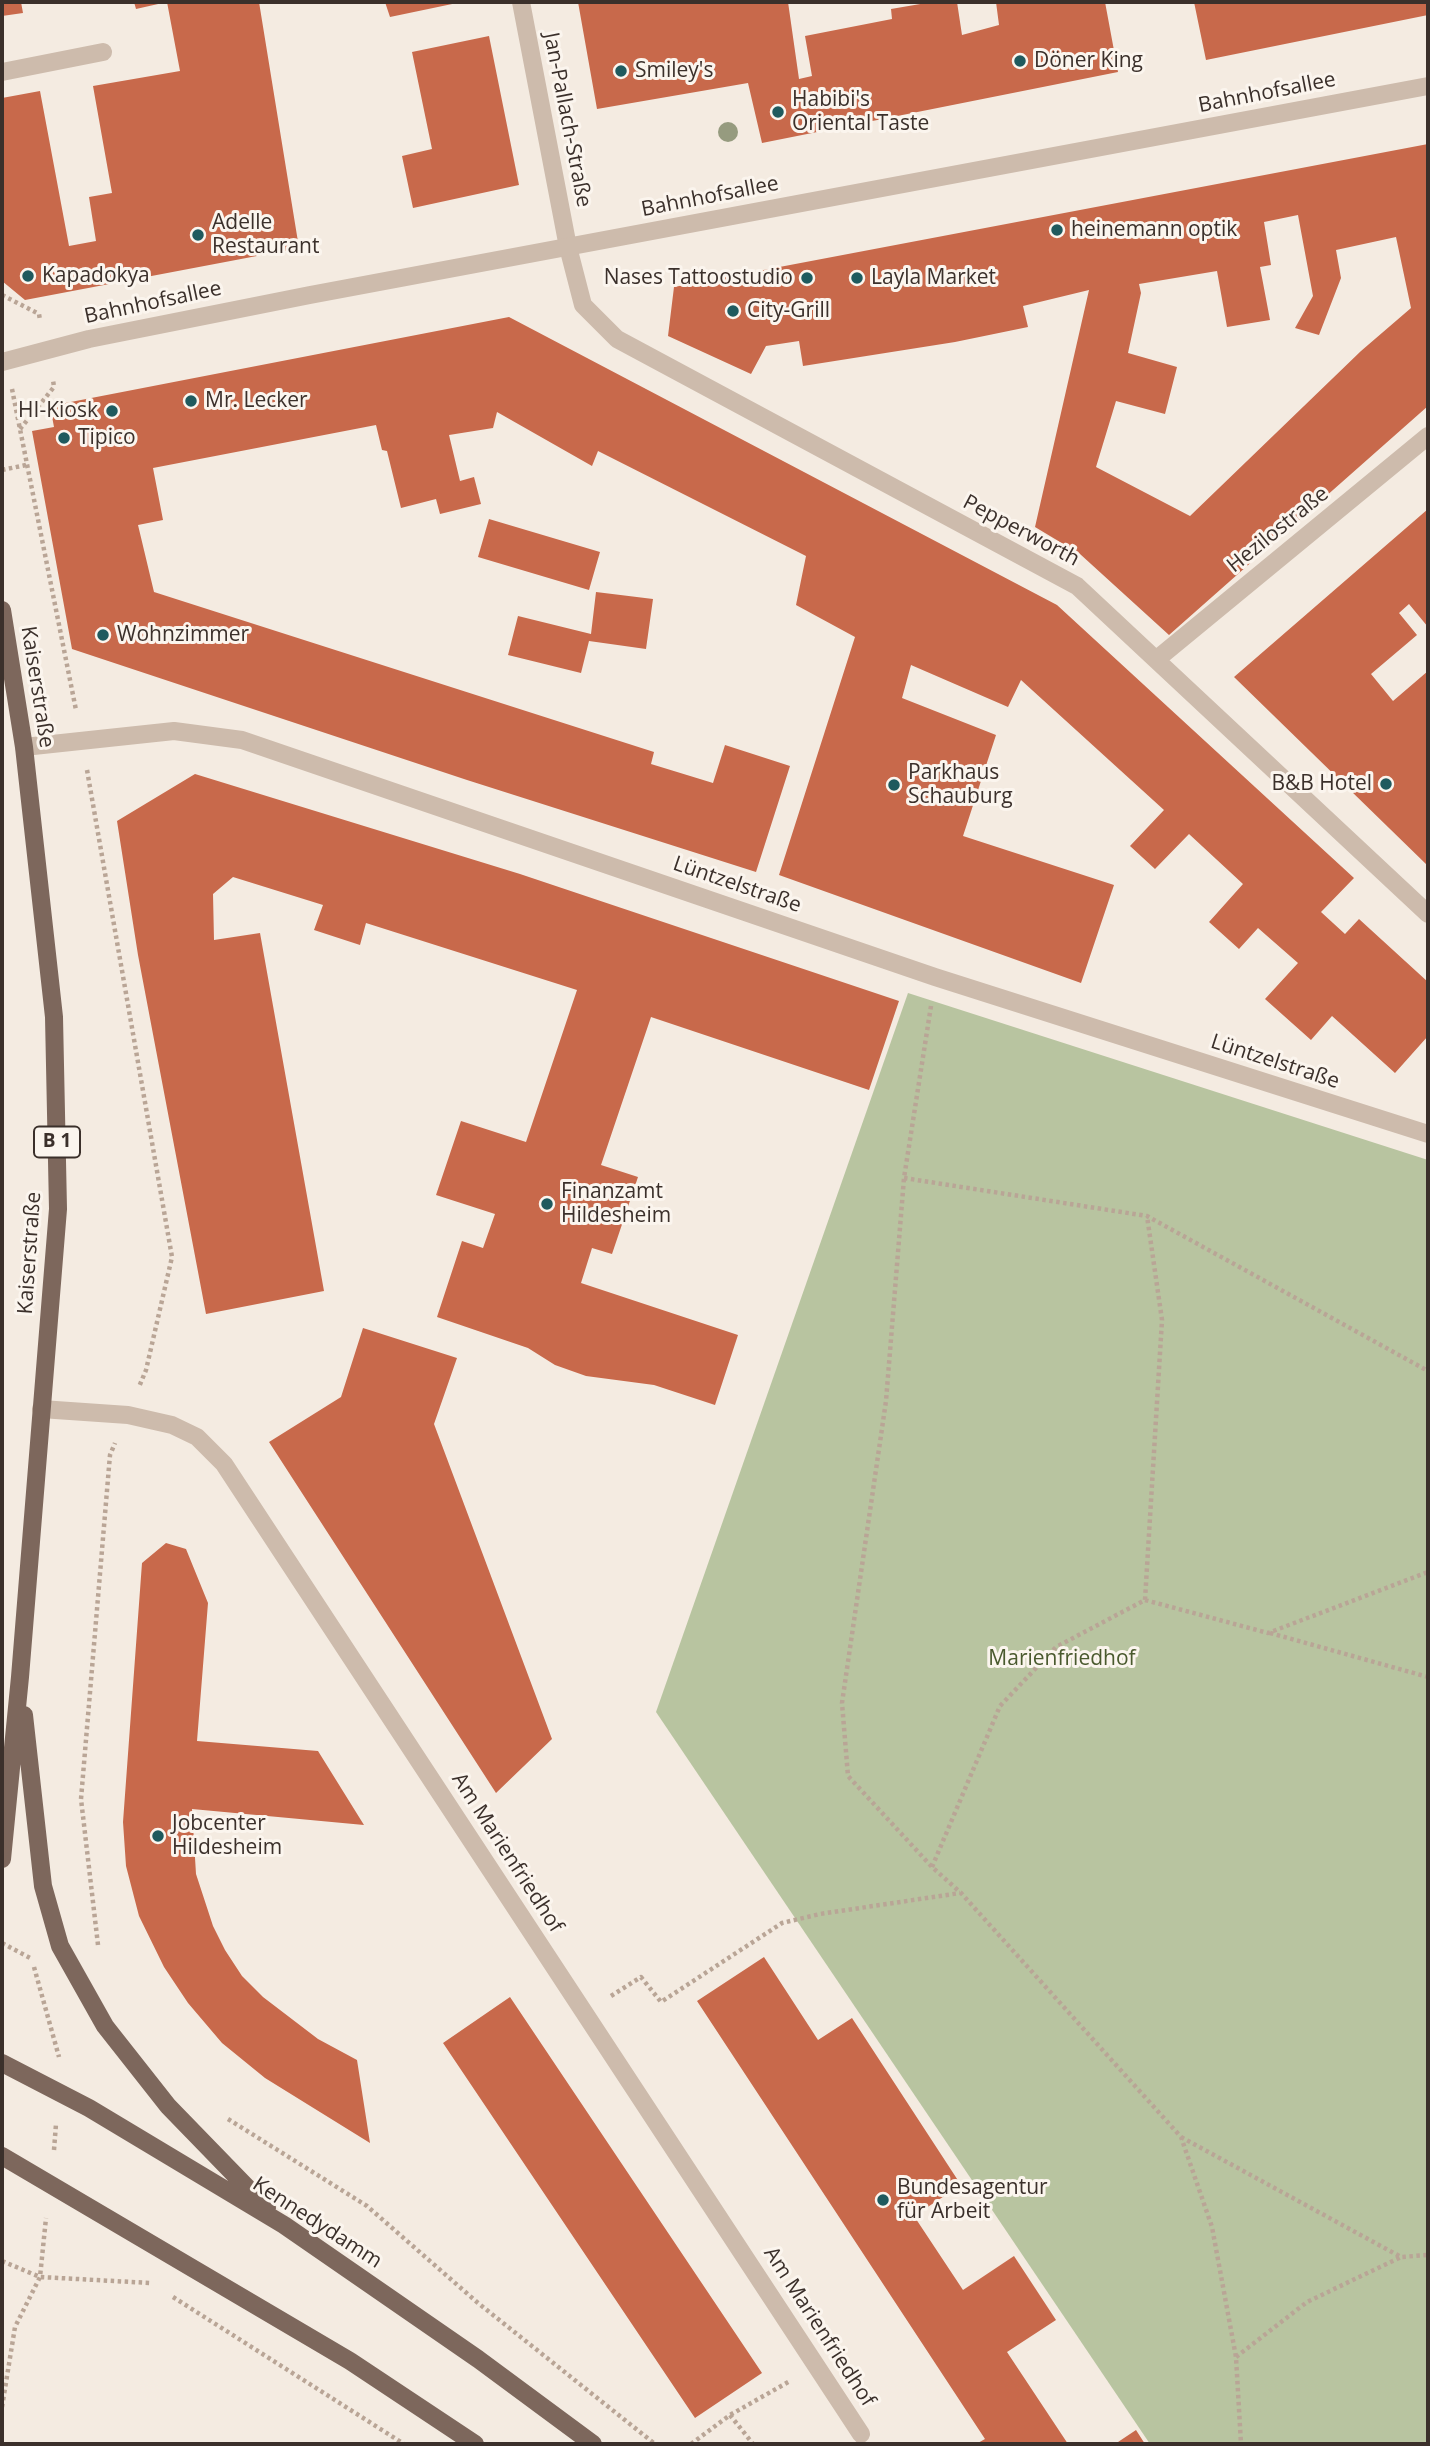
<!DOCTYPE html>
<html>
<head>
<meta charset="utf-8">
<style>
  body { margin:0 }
  #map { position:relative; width:1430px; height:2446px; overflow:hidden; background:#f4ebe1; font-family:"Open Sans",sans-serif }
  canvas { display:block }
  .frame { position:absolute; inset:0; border:4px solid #3b302b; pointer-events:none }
</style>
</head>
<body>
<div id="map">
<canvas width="1430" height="2446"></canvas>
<div class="frame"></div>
</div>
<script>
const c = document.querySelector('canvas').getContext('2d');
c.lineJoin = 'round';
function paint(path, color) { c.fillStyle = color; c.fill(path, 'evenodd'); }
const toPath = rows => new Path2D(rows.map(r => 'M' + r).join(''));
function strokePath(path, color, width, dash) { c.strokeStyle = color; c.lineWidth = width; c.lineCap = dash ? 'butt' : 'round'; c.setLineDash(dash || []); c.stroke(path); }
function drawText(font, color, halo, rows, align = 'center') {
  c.font = font + ' "Open Sans",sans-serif'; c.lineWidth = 6; c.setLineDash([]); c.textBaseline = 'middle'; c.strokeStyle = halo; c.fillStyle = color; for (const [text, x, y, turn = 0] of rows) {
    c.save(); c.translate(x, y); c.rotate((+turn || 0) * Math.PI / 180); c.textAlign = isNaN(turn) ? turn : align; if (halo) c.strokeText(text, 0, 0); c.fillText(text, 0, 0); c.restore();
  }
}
paint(toPath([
  [908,993,1428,1160,1428,2444,1150,2444,656,1712]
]), '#b8c4a0');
paint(toPath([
  [2,2,21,2,23,13,2,16],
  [134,2,259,2,299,248,25,300,2,281,2,98,40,91,69,246,96,241,89,197,112,193,93,86,180,71,167,2,136,9],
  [385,2,457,2,457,3,390,17],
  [578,2,788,2,799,79,812,76,805,36,892,19,891,9,932,2,957,2,962,35,999,25,996,2,1105,2,1118,72,762,143,748,83,597,109],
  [1194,2,1428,2,1428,15,1206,60],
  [489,36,519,185,413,208,402,156,432,149,412,52],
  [1428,144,1428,406,1169,635,1080,554,1035,527,1089,290,1023,306,1028,327,955,342,803,366,799,341,766,346,751,374,668,336,674,287],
  [1298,215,1313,296,1295,328,1319,335,1341,278,1336,250,1396,237,1411,308,1361,351,1190,516,1096,467,1116,401,1165,414,1177,367,1128,353,1141,293,1139,284,1217,271,1227,327,1270,320,1260,267,1271,265,1264,222],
  [509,317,1057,605,1354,878,1321,912,1345,934,1359,919,1428,982,1428,1036,1395,1073,1332,1016,1311,1040,1265,999,1298,963,1258,928,1239,949,1209,922,1243,884,1189,834,1155,869,1130,846,1164,810,1021,680,1008,707,911,665,902,698,996,735,963,836,1114,885,1081,983,779,875,855,637,796,605,806,556,598,451,592,466,497,412,493,428,449,435,460,481,474,477,481,504,440,514,436,499,401,508,387,451,382,450,376,425,153,468,163,520,138,525,154,592,654,752,651,764,713,783,725,745,790,766,756,872,467,780,72,649,32,431,54,427,50,406],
  [1428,509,1428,627,1409,604,1399,613,1417,635,1371,674,1393,701,1428,671,1428,866,1234,677],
  [489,519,600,552,589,590,478,557],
  [596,592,653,599,646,649,589,641,581,673,508,655,518,616,591,634],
  [195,774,520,874,899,1001,869,1090,651,1017,601,1165,638,1177,612,1254,592,1248,581,1283,738,1335,715,1405,654,1385,586,1376,555,1365,528,1348,437,1317,462,1241,483,1248,495,1214,436,1195,461,1121,526,1142,577,990,366,923,360,945,314,930,323,905,233,877,213,894,214,940,260,933,324,1291,206,1314,138,955,117,821],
  [363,1328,457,1358,434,1424,552,1739,496,1793,269,1442,341,1397],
  [166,1543,186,1549,208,1603,197,1741,318,1751,364,1825,192,1809,196,1874,213,1926,225,1950,242,1976,263,1997,318,2039,357,2060,370,2143,265,2078,222,2043,188,2003,164,1967,139,1916,126,1866,123,1822,142,1563],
  [764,1957,818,2040,852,2018,961,2185,914,2216,963,2290,1014,2256,1056,2320,1007,2352,1068,2444,976,2444,985,2439,697,2001],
  [510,1997,762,2373,695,2418,443,2043],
  [1136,2430,1145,2444,1115,2444]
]), '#c8694b');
strokePath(toPath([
  [2,295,39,314,40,320],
  [12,389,76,710],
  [20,429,54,387,53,380],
  [2,470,26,465],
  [87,770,172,1257,146,1370,139,1387],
  [931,1006,904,1178,886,1401,842,1703,848,1776,932,1867,961,1893,1181,2137,1212,2227,1236,2357,1241,2444],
  [904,1178,1147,1216,1428,1371],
  [1145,1600,1268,1633,1428,1572],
  [1270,1633,1428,1677],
  [932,1867,1000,1706,1056,1647,1145,1600,1162,1320,1147,1216],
  [2,1943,32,1959],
  [98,1945,81,1799,110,1455,115,1443],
  [34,1967,59,2057],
  [611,1996,641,1977,661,2002,782,1923,820,1914,960,1893],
  [228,2119,367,2206,478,2303,655,2444],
  [1181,2137,1401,2257,1428,2255],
  [54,2150,56,2124],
  [2,2261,40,2277,151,2283],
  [173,2297,404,2444],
  [1236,2357,1307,2302,1401,2257],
  [2,2407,15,2327,40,2277,46,2218],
  [730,2415,753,2444],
  [691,2444,730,2415,790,2381]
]), '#b9a596', 4.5, [3.5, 3.5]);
strokePath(toPath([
  [2,72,103,52]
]), '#cdbbac', 18);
strokePath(toPath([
  [521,2,568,247,583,305,617,339,1077,586,1428,914],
  [1157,659,1428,436],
  [24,747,174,731,242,740,935,977,1428,1134],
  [41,1409,128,1415,172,1425,197,1437,224,1464,861,2434]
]), '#cdbbac', 18);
strokePath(toPath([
  [2,362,89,339,310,295,1428,86]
]), '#cdbbac', 18);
strokePath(toPath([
  [2,610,24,747,54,1017,58,1209,20,1677,2,1859],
  [24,1715,43,1886,60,1946,105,2026,168,2106,267,2208],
  [2,2063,89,2108,284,2225,478,2359,593,2444],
  [2,2156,350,2361,475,2444]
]), '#7d675c', 18);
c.fillStyle = '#969b7f';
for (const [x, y] of [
  [728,132]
]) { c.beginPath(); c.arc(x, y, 10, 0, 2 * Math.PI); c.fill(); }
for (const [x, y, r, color] of [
  [1020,61,7,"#1f5a5e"],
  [621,71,7,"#1f5a5e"],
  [778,112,7,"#1f5a5e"],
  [1057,230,7,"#1f5a5e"],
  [198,235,7,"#1f5a5e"],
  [28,276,7,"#1f5a5e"],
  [807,278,7,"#1f5a5e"],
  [857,278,7,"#1f5a5e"],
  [733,311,7,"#1f5a5e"],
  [191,401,7,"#1f5a5e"],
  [112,411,7,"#1f5a5e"],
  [64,438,7,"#1f5a5e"],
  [103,635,7,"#1f5a5e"],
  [1386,784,7,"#1f5a5e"],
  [894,785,7,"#1f5a5e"],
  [547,1204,7,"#1f5a5e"],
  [158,1836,7,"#1f5a5e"],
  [883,2200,7,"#1f5a5e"]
]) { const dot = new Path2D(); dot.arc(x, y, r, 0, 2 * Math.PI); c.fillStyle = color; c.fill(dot); strokePath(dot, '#fbf5ee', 2.5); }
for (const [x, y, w] of [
  [57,1142,46]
]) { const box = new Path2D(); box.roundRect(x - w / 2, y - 15.5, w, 31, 5); c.fillStyle = '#fbf5ee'; c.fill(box); strokePath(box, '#3b302b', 2); }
drawText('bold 19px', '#3b302b', null, [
  ["B 1",57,1142]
]);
drawText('21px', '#3b302b', '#fbf5ee', [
  ["Döner King",1034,61],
  ["Smiley's",635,71],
  ["Habibi's",792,100],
  ["Oriental Taste",792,124],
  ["Adelle",212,223],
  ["Restaurant",212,247],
  ["heinemann optik",1071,230],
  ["Kapadokya",42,276],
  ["Nases Tattoostudio",793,278,"right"],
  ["Layla Market",871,278],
  ["City-Grill",747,311],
  ["Mr. Lecker",205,401],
  ["HI-Kiosk",98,411,"right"],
  ["Tipico",78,438],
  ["Wohnzimmer",117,635],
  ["Parkhaus",908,773],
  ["Schauburg",908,797],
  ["B&B Hotel",1372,784,"right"],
  ["Finanzamt",561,1192],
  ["Hildesheim",561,1216],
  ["Jobcenter",172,1824],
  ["Hildesheim",172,1848],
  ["Bundesagentur",897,2188],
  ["für Arbeit",897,2212]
], 'left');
drawText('21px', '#3b302b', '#fbf5ee', [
  ["Bahnhofsallee",1267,93,-11],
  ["Jan-Pallach-Straße",567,120,79],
  ["Bahnhofsallee",710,197,-11],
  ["Bahnhofsallee",153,303,-12],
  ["Hezilostraße",1278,530,-39],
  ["Pepperworth",1021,531,28],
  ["Kaiserstraße",37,687,81],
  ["Lüntzelstraße",737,885,19],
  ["Lüntzelstraße",1275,1062,18],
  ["Kaiserstraße",30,1253,-86],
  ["Am Marienfriedhof",507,1853,57],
  ["Kennedydamm",317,2223,33],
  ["Am Marienfriedhof",819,2327,57]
]);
drawText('21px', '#4a5a2e', '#fbf5ee', [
  ["Marienfriedhof",1062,1659]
]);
</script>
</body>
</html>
